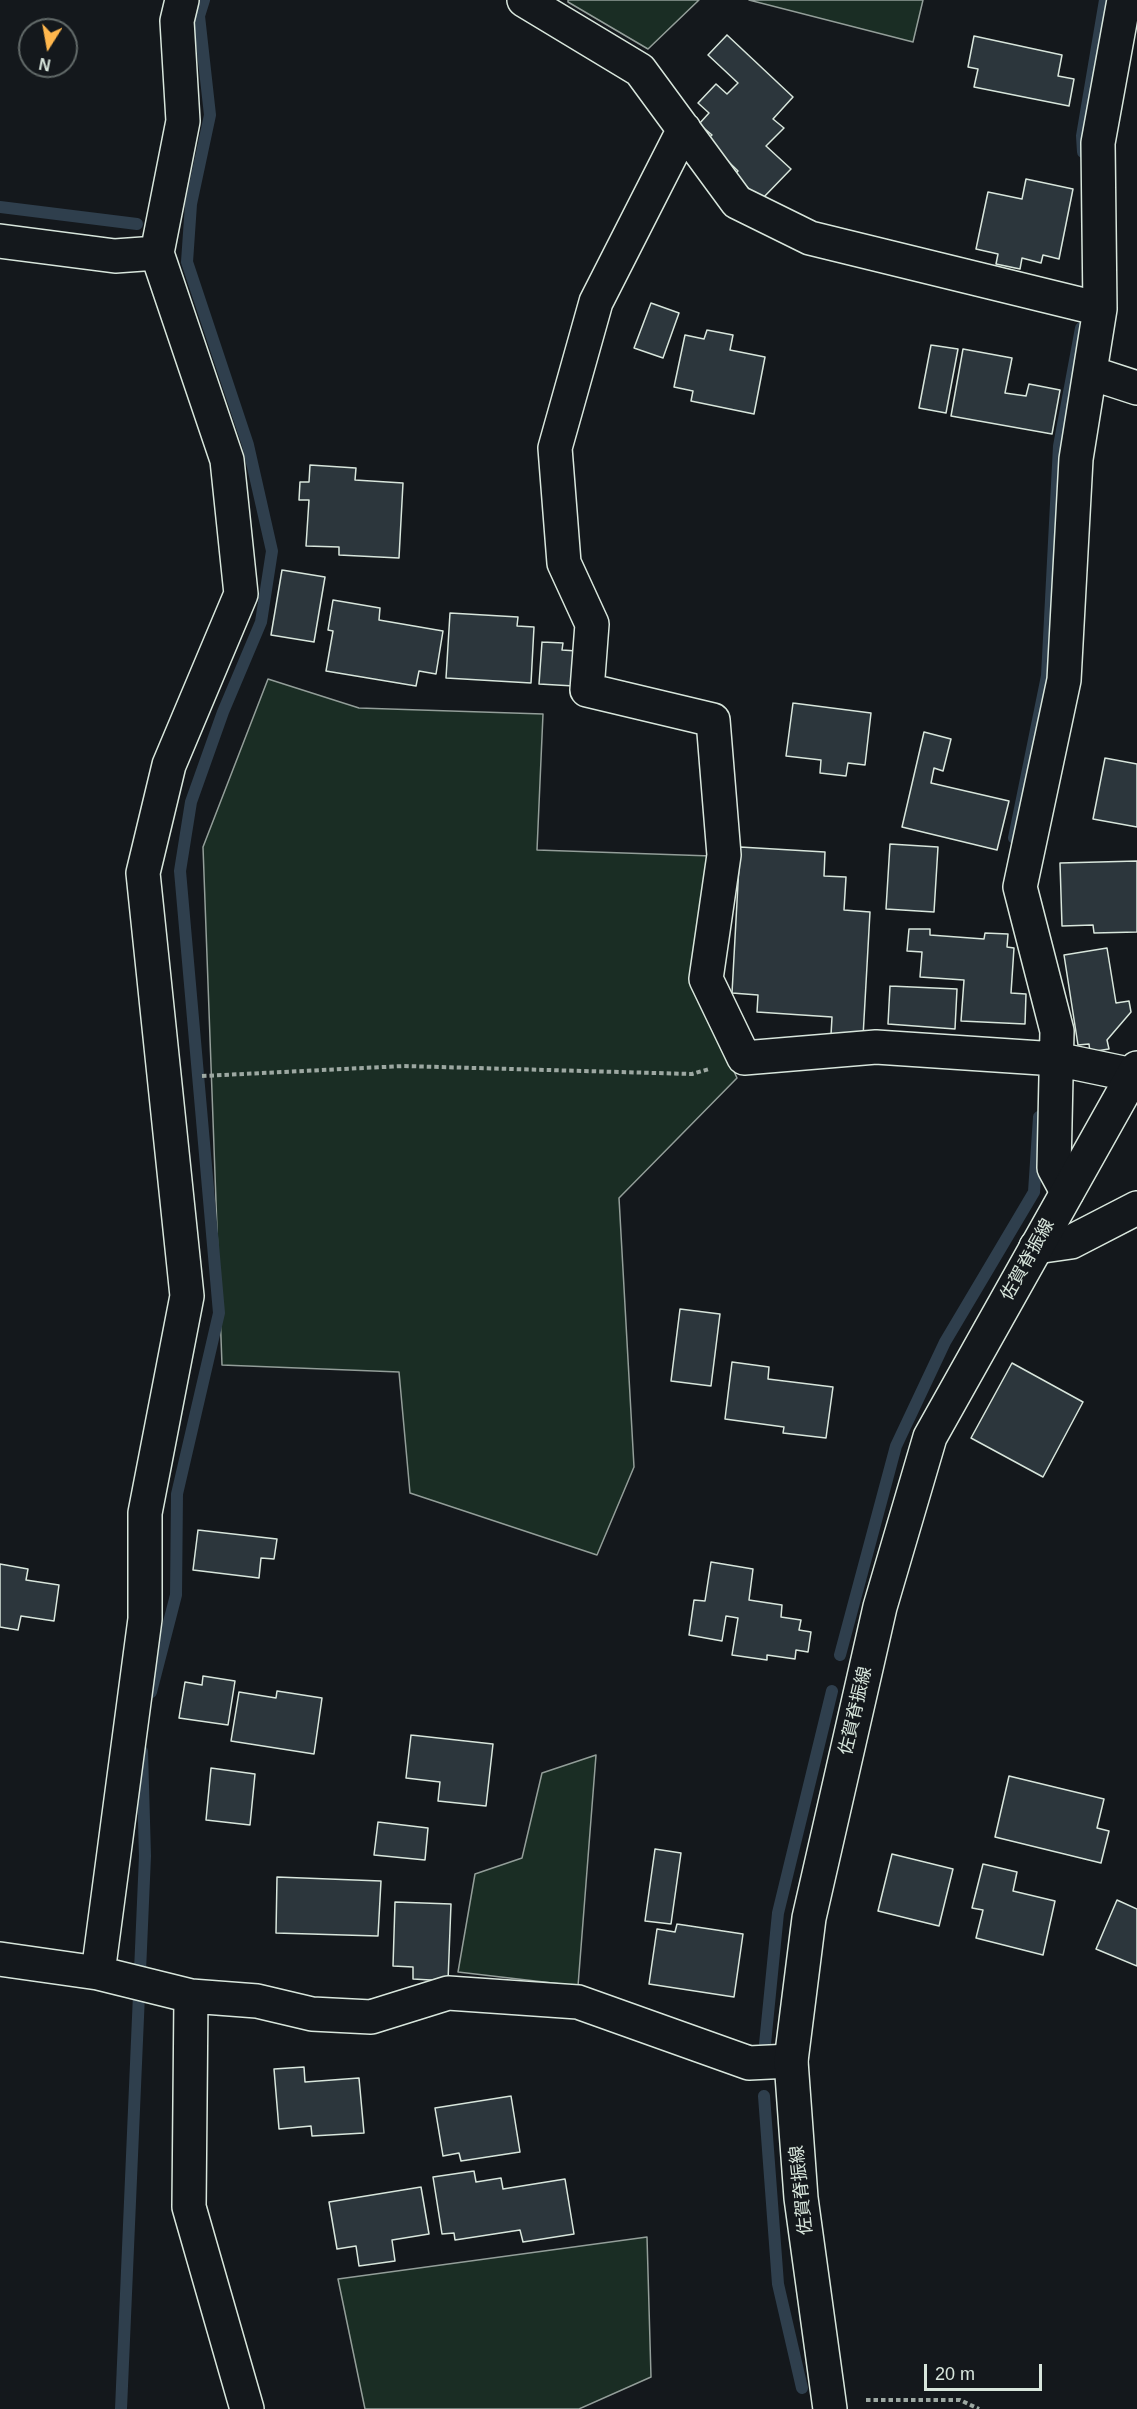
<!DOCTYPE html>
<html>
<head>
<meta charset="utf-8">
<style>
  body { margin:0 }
  #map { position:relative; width:1137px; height:2409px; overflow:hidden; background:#14181c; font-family:Helvetica,sans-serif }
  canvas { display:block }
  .north { position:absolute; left:18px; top:18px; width:60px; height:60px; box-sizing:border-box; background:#14181c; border:2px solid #626a69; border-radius:50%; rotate:191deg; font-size:16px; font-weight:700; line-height:24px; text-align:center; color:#d8e6dc }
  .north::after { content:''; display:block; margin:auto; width:21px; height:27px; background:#ffb74d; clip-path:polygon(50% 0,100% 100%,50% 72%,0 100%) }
  .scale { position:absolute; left:924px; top:2364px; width:118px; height:27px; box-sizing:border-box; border:3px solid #d8e6dc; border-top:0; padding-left:8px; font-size:18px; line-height:21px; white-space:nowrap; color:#d8e6dc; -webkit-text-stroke:4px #14181c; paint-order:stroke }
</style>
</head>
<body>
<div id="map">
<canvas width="1137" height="2409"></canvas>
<div class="north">N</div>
<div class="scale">20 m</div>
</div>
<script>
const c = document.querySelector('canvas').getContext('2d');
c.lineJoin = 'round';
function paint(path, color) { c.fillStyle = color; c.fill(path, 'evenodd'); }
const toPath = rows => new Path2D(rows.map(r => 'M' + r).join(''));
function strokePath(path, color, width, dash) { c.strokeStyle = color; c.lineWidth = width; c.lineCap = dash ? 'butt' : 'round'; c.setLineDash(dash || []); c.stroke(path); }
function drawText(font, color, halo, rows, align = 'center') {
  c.font = font + ' Helvetica,"Noto Sans JP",sans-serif'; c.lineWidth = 4.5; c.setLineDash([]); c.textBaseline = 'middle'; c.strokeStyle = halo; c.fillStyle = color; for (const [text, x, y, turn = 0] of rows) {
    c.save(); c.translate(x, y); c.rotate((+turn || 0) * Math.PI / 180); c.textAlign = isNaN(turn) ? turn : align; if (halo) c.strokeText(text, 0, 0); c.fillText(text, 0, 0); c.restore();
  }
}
const green = toPath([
  [568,0,699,0,648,49,568,2,568,0],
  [749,0,923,0,913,42,749,0],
  [268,679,359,708,543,714,537,850,711,856,693,979,737,1078,619,1198,634,1467,597,1555,410,1493,399,1372,222,1365,203,847,268,679],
  [596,1755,578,1986,458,1972,475,1874,522,1858,542,1773,596,1755],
  [647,2237,651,2377,579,2409,365,2409,338,2279,647,2237]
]);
paint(green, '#1a2d24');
strokePath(green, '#939e99', 1.5);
strokePath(toPath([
  [1083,152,1082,136,1105,0],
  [0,207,137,224],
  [1014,838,1047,676,1059,446,1081,328],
  [840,1655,896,1446,945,1342,1034,1192,1039,1117],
  [151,1692,176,1595,177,1494,219,1313,180,871,191,802,223,712,261,622,272,551,248,445,187,262,191,204,210,115,199,16,204,0],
  [765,2044,778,1913,832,1691],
  [764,2096,778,2284,802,2388],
  [121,2409,145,1856,142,1751]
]), '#2f3f4d', 12);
const building = toPath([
  [727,35,793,97,773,119,784,128,766,146,791,169,761,200,734,175,738,171,706,140,712,135,699,124,709,113,698,103,716,84,727,94,738,83,708,55,727,35],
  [974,36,1062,55,1058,76,1074,79,1069,106,974,87,978,69,968,67,974,36],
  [1026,179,1073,189,1059,259,1043,255,1041,263,1022,258,1020,269,996,264,998,254,976,249,988,192,1022,199,1026,179],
  [651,303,679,313,663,358,634,348,651,303],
  [707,330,733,335,730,350,765,357,754,414,691,401,693,391,674,387,685,335,704,339,707,330],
  [931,345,958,349,946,413,919,408,931,345],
  [963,349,1012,358,1005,393,1026,396,1029,384,1060,390,1052,434,951,416,963,349],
  [310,465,356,468,355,480,403,483,399,558,339,555,339,547,306,546,309,500,299,500,300,482,309,482,310,465],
  [282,570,325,577,314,642,271,635,282,570],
  [333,600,380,608,379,620,443,631,436,674,419,671,416,686,326,671,333,631,328,630,333,600],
  [450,613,518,617,517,626,534,627,531,683,446,678,450,613],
  [542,642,563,643,562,650,577,651,574,686,539,684,542,642],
  [793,703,871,713,865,765,848,763,846,776,820,773,821,760,786,756,793,703],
  [924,732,951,739,943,771,934,768,931,783,1009,801,997,850,902,827,924,732],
  [1105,758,1137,764,1137,827,1093,819,1105,758],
  [890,844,938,847,934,912,886,909,890,844],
  [740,847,825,852,824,876,846,877,844,910,870,912,863,1037,831,1035,832,1017,757,1012,758,995,732,993,740,847],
  [1137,861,1137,932,1094,933,1093,925,1062,926,1060,863,1137,861],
  [909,929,930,929,930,935,984,939,985,933,1008,934,1007,947,1014,948,1011,993,1026,994,1025,1024,961,1021,964,980,920,977,922,952,907,951,909,929],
  [1107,948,1116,1003,1129,1001,1131,1012,1107,1040,1109,1049,1090,1052,1089,1044,1078,1045,1064,955,1107,948],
  [890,986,957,989,955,1029,888,1024,890,986],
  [680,1309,720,1314,711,1386,671,1381,680,1309],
  [732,1362,769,1367,768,1379,833,1387,826,1438,783,1433,784,1427,725,1419,732,1362],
  [1012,1363,1083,1402,1043,1477,971,1438,1012,1363],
  [198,1530,277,1539,274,1559,261,1558,259,1578,193,1570,198,1530],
  [711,1562,753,1569,749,1600,782,1605,781,1617,801,1620,799,1630,811,1632,808,1652,796,1650,795,1659,767,1655,767,1660,732,1655,738,1618,726,1616,722,1641,689,1635,694,1600,705,1601,711,1562],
  [0,1564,28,1569,26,1580,59,1585,54,1621,21,1616,18,1630,0,1627,0,1564],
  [203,1676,235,1681,228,1725,179,1718,185,1682,202,1685,203,1676],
  [277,1691,322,1698,314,1754,231,1741,239,1692,276,1698,277,1691],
  [411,1735,493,1744,486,1806,438,1801,440,1782,406,1778,411,1735],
  [211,1768,255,1774,250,1825,206,1820,211,1768],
  [1009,1776,1104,1799,1097,1828,1109,1831,1101,1863,995,1837,1009,1776],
  [378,1822,428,1828,425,1860,374,1855,378,1822],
  [655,1849,681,1853,671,1924,645,1921,655,1849],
  [892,1854,953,1869,939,1926,878,1911,892,1854],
  [983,1864,1017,1872,1013,1891,1055,1901,1043,1955,976,1938,983,1910,972,1908,983,1864],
  [277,1877,381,1881,378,1936,276,1933,277,1877],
  [1117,1900,1137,1909,1137,1966,1096,1949,1117,1900],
  [395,1902,451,1904,448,1981,413,1979,413,1967,393,1966,395,1902],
  [677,1924,743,1934,734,1997,649,1984,657,1929,675,1932,677,1924],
  [304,2067,305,2082,359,2078,364,2133,312,2136,311,2126,279,2129,274,2069,304,2067],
  [511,2096,520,2152,461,2161,459,2153,443,2156,435,2108,511,2096],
  [474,2171,476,2182,501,2178,503,2189,565,2179,574,2234,523,2242,520,2230,455,2240,454,2233,442,2234,433,2177,474,2171],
  [421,2187,429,2234,392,2240,395,2261,359,2266,356,2246,337,2249,329,2202,421,2187]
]);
paint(building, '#2c363c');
strokePath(building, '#d8e6dc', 1.5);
const minor = toPath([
  [524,0,640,70,737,202,810,238,1100,309],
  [684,129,596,302,555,448,564,563,592,624,587,690,713,720,724,855,706,979,744,1058,876,1047,1056,1059,1133,1075],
  [0,241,115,256,157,253],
  [1091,373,1137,388],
  [1067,1192,1054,1168,1057,1031,1020,887,1064,680,1076,459,1100,309,1098,143,1124,0],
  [1036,1247,1071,1242,1137,1208],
  [0,1959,98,1973,191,1996,257,2001,312,2014,371,2017,448,1993,578,2002,749,2063,791,2061],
  [98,1973,145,1619,145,1513,187,1296,143,873,169,765,241,594,227,460,157,253,183,121,177,21,182,0],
  [191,1996,189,2207,247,2409]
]);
const major = toPath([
  [830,2409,801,2198,791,2061,809,1918,880,1607,930,1437,1137,1068]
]);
strokePath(minor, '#d8e6dc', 36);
strokePath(major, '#d8e6dc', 36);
strokePath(toPath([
  [202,1076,404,1066,692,1074,709,1069],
  [866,2400,960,2400,979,2409]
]), '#9da8a2', 4, [4.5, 3]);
strokePath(minor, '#14181c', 33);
strokePath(major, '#14181c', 33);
drawText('18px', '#d8e6dc', '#14181c', [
  ["佐賀脊振線",1028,1260,-61],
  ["佐賀脊振線",856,1711,-77],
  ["佐賀脊振線",802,2190,-96]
]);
</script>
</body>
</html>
